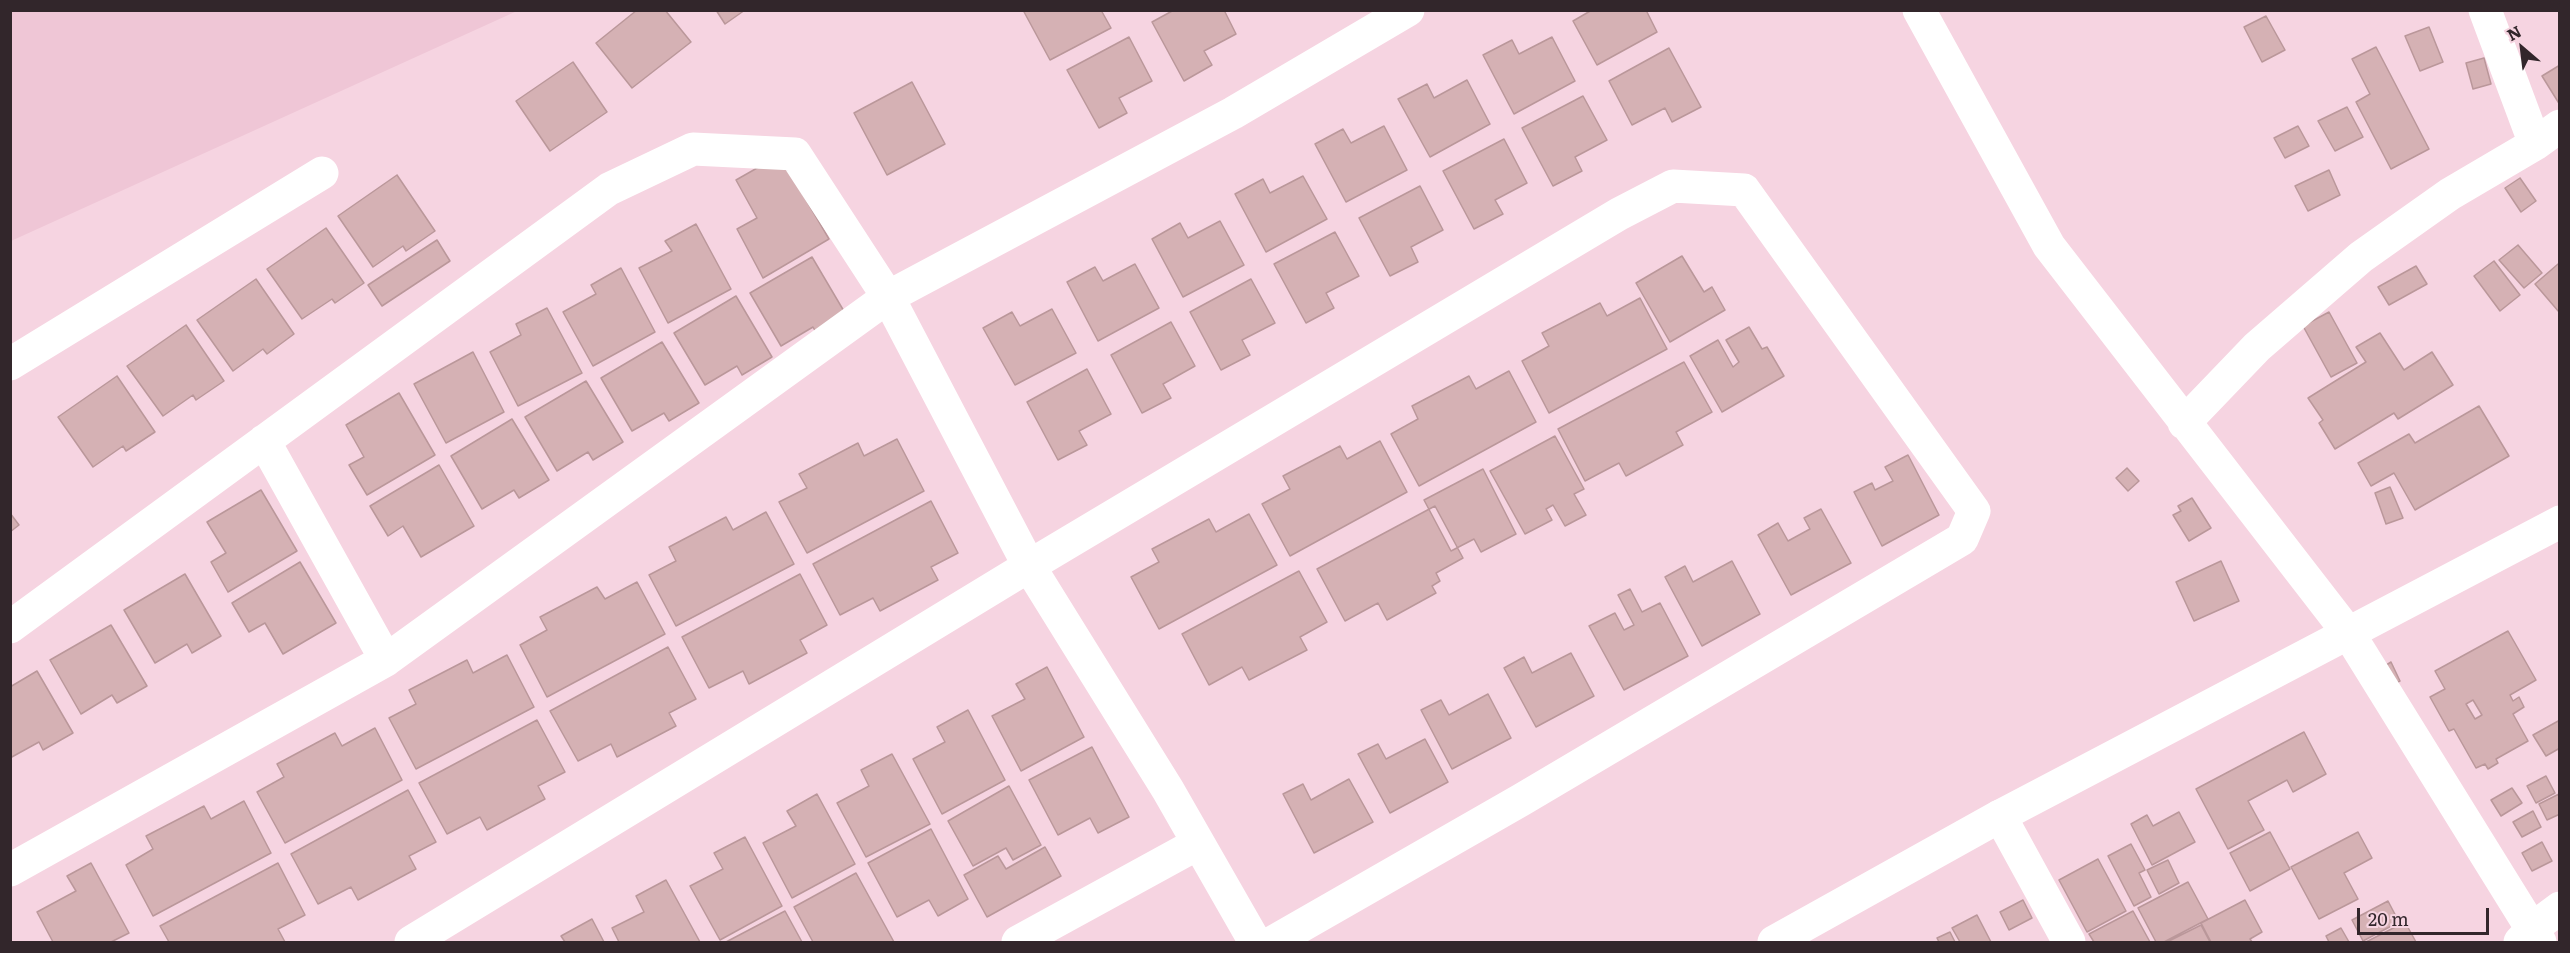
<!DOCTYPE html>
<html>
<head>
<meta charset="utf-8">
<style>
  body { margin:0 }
  #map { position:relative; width:2570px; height:953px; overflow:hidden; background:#f6d4e1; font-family:Literata,serif }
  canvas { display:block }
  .frame { position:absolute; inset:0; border:12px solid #32262b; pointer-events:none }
  .north { position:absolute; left:2492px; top:18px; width:60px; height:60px; -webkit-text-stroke:4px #f6d4e1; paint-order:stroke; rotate:332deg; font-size:16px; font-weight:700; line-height:24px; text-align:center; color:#32262b }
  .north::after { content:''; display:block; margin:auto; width:21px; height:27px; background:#32262b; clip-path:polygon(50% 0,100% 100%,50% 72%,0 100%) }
  .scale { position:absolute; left:2357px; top:908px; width:132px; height:27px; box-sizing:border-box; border:3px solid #32262b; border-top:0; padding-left:8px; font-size:18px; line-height:21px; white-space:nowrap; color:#32262b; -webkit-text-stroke:4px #f6d4e1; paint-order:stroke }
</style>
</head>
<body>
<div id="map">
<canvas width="2570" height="953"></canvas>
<div class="frame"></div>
<div class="north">N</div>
<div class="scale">20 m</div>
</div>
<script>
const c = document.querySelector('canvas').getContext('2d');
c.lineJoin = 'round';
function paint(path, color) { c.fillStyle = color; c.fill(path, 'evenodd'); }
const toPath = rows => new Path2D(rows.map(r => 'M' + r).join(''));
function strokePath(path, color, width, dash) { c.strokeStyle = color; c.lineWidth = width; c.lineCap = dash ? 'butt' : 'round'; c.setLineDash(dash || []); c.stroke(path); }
paint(toPath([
  [11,10,517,10,517,11,11,241]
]), '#efc6d6');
const building = toPath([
  [637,10,665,10,691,42,632,88,596,43,637,10],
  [716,10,745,10,725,24,716,10],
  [1023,10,1101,10,1111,28,1050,60,1023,10],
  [1174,10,1224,10,1236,34,1204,51,1212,65,1184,81,1152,22,1174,10],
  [1592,10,1646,10,1657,32,1597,65,1573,21,1592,10],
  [2266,16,2285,50,2262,62,2244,27,2266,16],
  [2429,27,2443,62,2420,71,2405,36,2429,27],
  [1129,37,1152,81,1119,98,1127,113,1099,128,1067,70,1129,37],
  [1552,37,1575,81,1514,114,1483,55,1512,40,1519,54,1552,37],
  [2376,47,2429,149,2391,169,2356,102,2370,94,2352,59,2376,47],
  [1669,48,1701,107,1672,122,1665,108,1632,125,1609,81,1669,48],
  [2484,58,2491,84,2473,89,2466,63,2484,58],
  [573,62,607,112,550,151,516,101,573,62],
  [2560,65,2560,105,2542,76,2560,65],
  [1467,80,1490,124,1430,157,1398,99,1427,84,1434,98,1467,80],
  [912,82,945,144,887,175,854,113,912,82],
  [1583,96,1607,140,1575,157,1582,171,1553,186,1522,128,1583,96],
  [2347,107,2363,137,2335,151,2318,121,2347,107],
  [1384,126,1407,170,1346,202,1315,144,1343,129,1351,143,1384,126],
  [2298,126,2309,146,2285,158,2274,138,2298,126],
  [1504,139,1527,183,1495,200,1503,214,1474,229,1443,171,1504,139],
  [780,155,829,239,763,278,737,229,757,218,736,180,780,155],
  [2329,170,2340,195,2308,211,2295,186,2329,170],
  [397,175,435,231,406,251,403,246,373,267,338,216,397,175],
  [1303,176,1327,219,1266,252,1235,194,1263,179,1270,193,1303,176],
  [2520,178,2536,201,2521,212,2505,188,2520,178],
  [1420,186,1443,230,1411,247,1418,262,1390,276,1359,218,1420,186],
  [1220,221,1244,265,1183,297,1152,239,1180,223,1188,238,1220,221],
  [696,224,731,289,668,323,639,268,672,251,665,241,696,224],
  [326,228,364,283,335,303,332,299,302,319,267,269,326,228],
  [1335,232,1359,276,1326,293,1334,308,1306,323,1274,264,1335,232],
  [437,240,450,261,382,306,368,285,437,240],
  [2518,245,2542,273,2524,288,2499,260,2518,245],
  [1682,256,1704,292,1712,287,1725,310,1670,342,1636,283,1682,256],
  [812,257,848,318,818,336,813,327,781,346,750,293,812,257],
  [2494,261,2520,295,2500,311,2474,276,2494,261],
  [1135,264,1159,308,1098,341,1067,282,1095,267,1103,281,1135,264],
  [2558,264,2560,265,2559,312,2535,284,2558,264],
  [2416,266,2427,284,2389,305,2378,287,2416,266],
  [621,268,655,332,593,366,563,312,596,294,591,285,621,268],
  [256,279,294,334,267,354,263,349,233,371,197,320,256,279],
  [1251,279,1275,323,1242,340,1250,355,1221,370,1190,312,1251,279],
  [736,296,772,357,742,375,737,366,705,385,674,333,736,296],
  [1640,298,1667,349,1549,413,1522,361,1549,346,1542,333,1600,303,1607,316,1640,298],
  [547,308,582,373,518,406,490,352,521,335,516,324,547,308],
  [1052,309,1076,353,1015,385,983,328,1012,312,1020,326,1052,309],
  [2329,312,2357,363,2331,377,2303,326,2329,312],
  [1171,322,1195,366,1163,384,1171,398,1142,413,1111,355,1171,322],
  [186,325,224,381,196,400,193,395,163,416,127,366,186,325],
  [1749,327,1762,349,1767,347,1784,376,1722,412,1690,356,1718,340,1733,367,1739,362,1726,340,1749,327],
  [2380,333,2404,370,2432,352,2453,385,2398,419,2394,413,2335,449,2319,423,2323,420,2308,398,2366,362,2356,347,2380,333],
  [662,342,699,403,669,421,664,413,632,431,601,378,662,342],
  [473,352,504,412,446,443,414,384,473,352],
  [1684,362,1712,412,1676,432,1683,445,1626,476,1619,463,1585,481,1558,429,1684,362],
  [1087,369,1111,414,1079,431,1087,445,1058,460,1027,402,1087,369],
  [1509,371,1536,422,1419,486,1391,434,1418,419,1412,406,1469,376,1476,389,1509,371],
  [117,376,155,432,126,451,123,446,93,467,58,417,117,376],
  [586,381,623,442,593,460,588,452,557,471,525,417,586,381],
  [399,393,435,455,367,495,349,465,364,457,346,425,399,393],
  [2479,406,2509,456,2415,510,2394,473,2371,486,2358,463,2409,434,2415,443,2479,406],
  [512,419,549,480,519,498,514,490,482,509,451,456,512,419],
  [1555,436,1584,489,1574,494,1586,515,1565,526,1553,505,1546,509,1552,520,1525,534,1490,471,1555,436],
  [897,439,924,491,807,553,779,502,807,488,799,474,858,443,864,456,897,439],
  [1380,441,1407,492,1290,556,1262,504,1290,489,1283,476,1340,446,1347,459,1380,441],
  [1908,455,1939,515,1882,546,1854,492,1872,483,1875,490,1893,481,1885,467,1908,455],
  [439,465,474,526,421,557,403,526,388,536,370,506,439,465],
  [2127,468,2139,481,2128,491,2116,478,2127,468],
  [1483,469,1516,534,1481,552,1474,539,1451,551,1424,500,1483,469],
  [2390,487,2403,518,2386,524,2375,493,2390,487],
  [261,490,297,551,228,592,211,562,226,553,207,522,261,490],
  [2192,498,2211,528,2189,541,2173,515,2181,511,2178,506,2192,498],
  [931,501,958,553,931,567,938,580,880,611,873,598,840,615,813,564,931,501],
  [1435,506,1463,558,1436,573,1440,581,1432,586,1436,593,1387,620,1378,603,1345,621,1317,569,1435,506],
  [1821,509,1851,563,1791,595,1758,535,1778,523,1788,541,1810,529,1804,518,1821,509],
  [766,512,794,564,676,626,649,575,676,561,669,547,726,517,733,530,766,512],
  [10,513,19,525,10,532,10,513],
  [1249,514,1277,565,1159,629,1131,577,1159,562,1152,549,1209,519,1216,532,1249,514],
  [1732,561,1760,614,1702,646,1665,577,1685,566,1693,582,1732,561],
  [2221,561,2239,601,2194,621,2176,582,2221,561],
  [300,562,336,623,283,654,265,623,249,632,232,603,300,562],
  [1299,571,1327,622,1300,637,1307,650,1249,680,1242,667,1209,685,1182,634,1299,571],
  [185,574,221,636,192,653,187,644,155,663,124,610,185,574],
  [800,574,827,625,800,640,807,653,749,684,743,671,709,688,682,637,800,574],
  [637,582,665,634,547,697,520,645,547,630,540,617,597,587,605,599,637,582],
  [1630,589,1642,612,1660,603,1688,656,1624,690,1589,626,1615,613,1624,630,1634,625,1618,595,1630,589],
  [111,625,147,686,117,703,112,695,81,714,50,660,111,625],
  [2508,631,2536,680,2510,695,2513,701,2519,697,2524,707,2513,714,2528,741,2496,759,2498,763,2488,769,2485,764,2476,768,2454,729,2449,731,2430,697,2445,689,2435,671,2508,631],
  [2473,700,2482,715,2475,719,2466,704,2473,700],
  [668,647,696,699,669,713,676,726,617,757,611,744,578,761,550,711,668,647],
  [1571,653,1594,696,1536,727,1504,668,1524,657,1532,673,1571,653],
  [507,655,534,707,416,769,389,718,416,704,409,690,467,660,473,673,507,655],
  [2391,662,2400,681,2388,687,2380,669,2391,662],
  [1047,667,1084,737,1021,771,992,716,1025,699,1016,684,1047,667],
  [37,671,73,733,43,750,39,742,10,758,10,687,37,671],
  [1488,694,1511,738,1452,769,1421,710,1441,700,1449,715,1488,694],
  [968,710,1005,780,942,814,913,759,945,742,937,727,968,710],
  [537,720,565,772,538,786,545,799,487,830,480,817,447,834,419,783,537,720],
  [2560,720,2560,748,2546,756,2533,735,2560,720],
  [375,728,402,780,285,843,257,792,284,777,277,764,335,733,342,746,375,728],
  [2304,732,2326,774,2293,792,2287,780,2248,801,2264,830,2228,849,2196,789,2304,732],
  [1425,739,1448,782,1390,813,1358,754,1378,744,1386,759,1425,739],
  [1092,747,1129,817,1098,833,1090,818,1058,835,1029,780,1092,747],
  [892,754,930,824,866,857,837,803,869,786,861,770,892,754],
  [2546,776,2555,793,2536,803,2527,786,2546,776],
  [1349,779,1373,822,1314,853,1283,794,1303,784,1311,800,1349,779],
  [1009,786,1041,845,1013,860,1006,848,973,866,948,821,1009,786],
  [2512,788,2522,803,2501,816,2491,800,2512,788],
  [408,790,436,842,409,856,416,869,358,900,351,887,318,904,291,854,408,790],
  [817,794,855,864,792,898,763,843,796,826,787,811,817,794],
  [2559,794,2560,814,2547,820,2539,804,2559,794],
  [244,801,271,853,153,916,126,865,153,849,146,836,204,806,211,819,244,801],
  [2533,811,2541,827,2522,837,2513,822,2533,811],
  [2179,812,2195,842,2152,865,2131,824,2147,815,2153,826,2179,812],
  [931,829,968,899,938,916,929,900,897,917,868,863,931,829],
  [2270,832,2290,869,2250,891,2230,853,2270,832],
  [2358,832,2372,858,2344,873,2358,899,2319,919,2291,867,2358,832],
  [745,837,782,906,720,940,690,886,723,869,714,853,745,837],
  [2542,842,2552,861,2532,871,2522,853,2542,842],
  [2131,844,2145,870,2139,873,2151,897,2134,906,2108,856,2131,844],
  [1045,847,1061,876,987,917,964,875,998,856,1006,869,1045,847],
  [2098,859,2126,911,2087,932,2059,880,2098,859],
  [2168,860,2179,883,2159,894,2147,870,2168,860],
  [91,863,129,933,111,942,53,942,37,912,76,891,67,876,91,863],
  [278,863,305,915,278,929,285,942,169,942,160,926,278,863],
  [856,873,894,942,813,942,794,907,856,873],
  [666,880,700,942,619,942,612,928,644,912,636,896,666,880],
  [2188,882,2208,919,2164,942,2156,942,2138,908,2188,882],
  [2023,900,2032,918,2009,930,2000,912,2023,900],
  [2245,900,2262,932,2250,939,2252,942,2211,942,2201,923,2245,900],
  [2388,901,2399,922,2363,941,2352,920,2388,901],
  [785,911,802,942,726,942,785,911],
  [2133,911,2150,942,2094,942,2089,934,2133,911],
  [1977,915,1991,942,1960,942,1952,928,1977,915],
  [592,919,604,942,565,942,561,936,592,919],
  [2405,922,2416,942,2366,942,2405,922],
  [2201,925,2210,942,2167,942,2201,925],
  [2341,928,2349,942,2329,942,2326,936,2341,928],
  [1950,932,1955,942,1939,942,1937,938,1950,932]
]);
paint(building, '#d5b1b4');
strokePath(building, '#ba979a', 1.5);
strokePath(toPath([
  [1919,10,2049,246,2349,634,2540,942],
  [2485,10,2535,144],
  [10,364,322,173],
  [2184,423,2257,347,2361,257,2450,194,2535,144,2560,126],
  [264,441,386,660],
  [10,627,609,189,693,149,795,154,888,297,1029,566,1168,790,1255,942],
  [2000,816,2069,942],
  [10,870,386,660,888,297,1233,113,1408,10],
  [411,942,1029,566,1619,214,1673,186,1744,190,1974,511,1962,539,1521,800,1273,942],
  [1018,942,1197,844],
  [2520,942,2533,928,2560,908]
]), '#fff', 33);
strokePath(toPath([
  [1774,942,2000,816,2560,522]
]), '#fff', 33);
</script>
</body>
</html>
